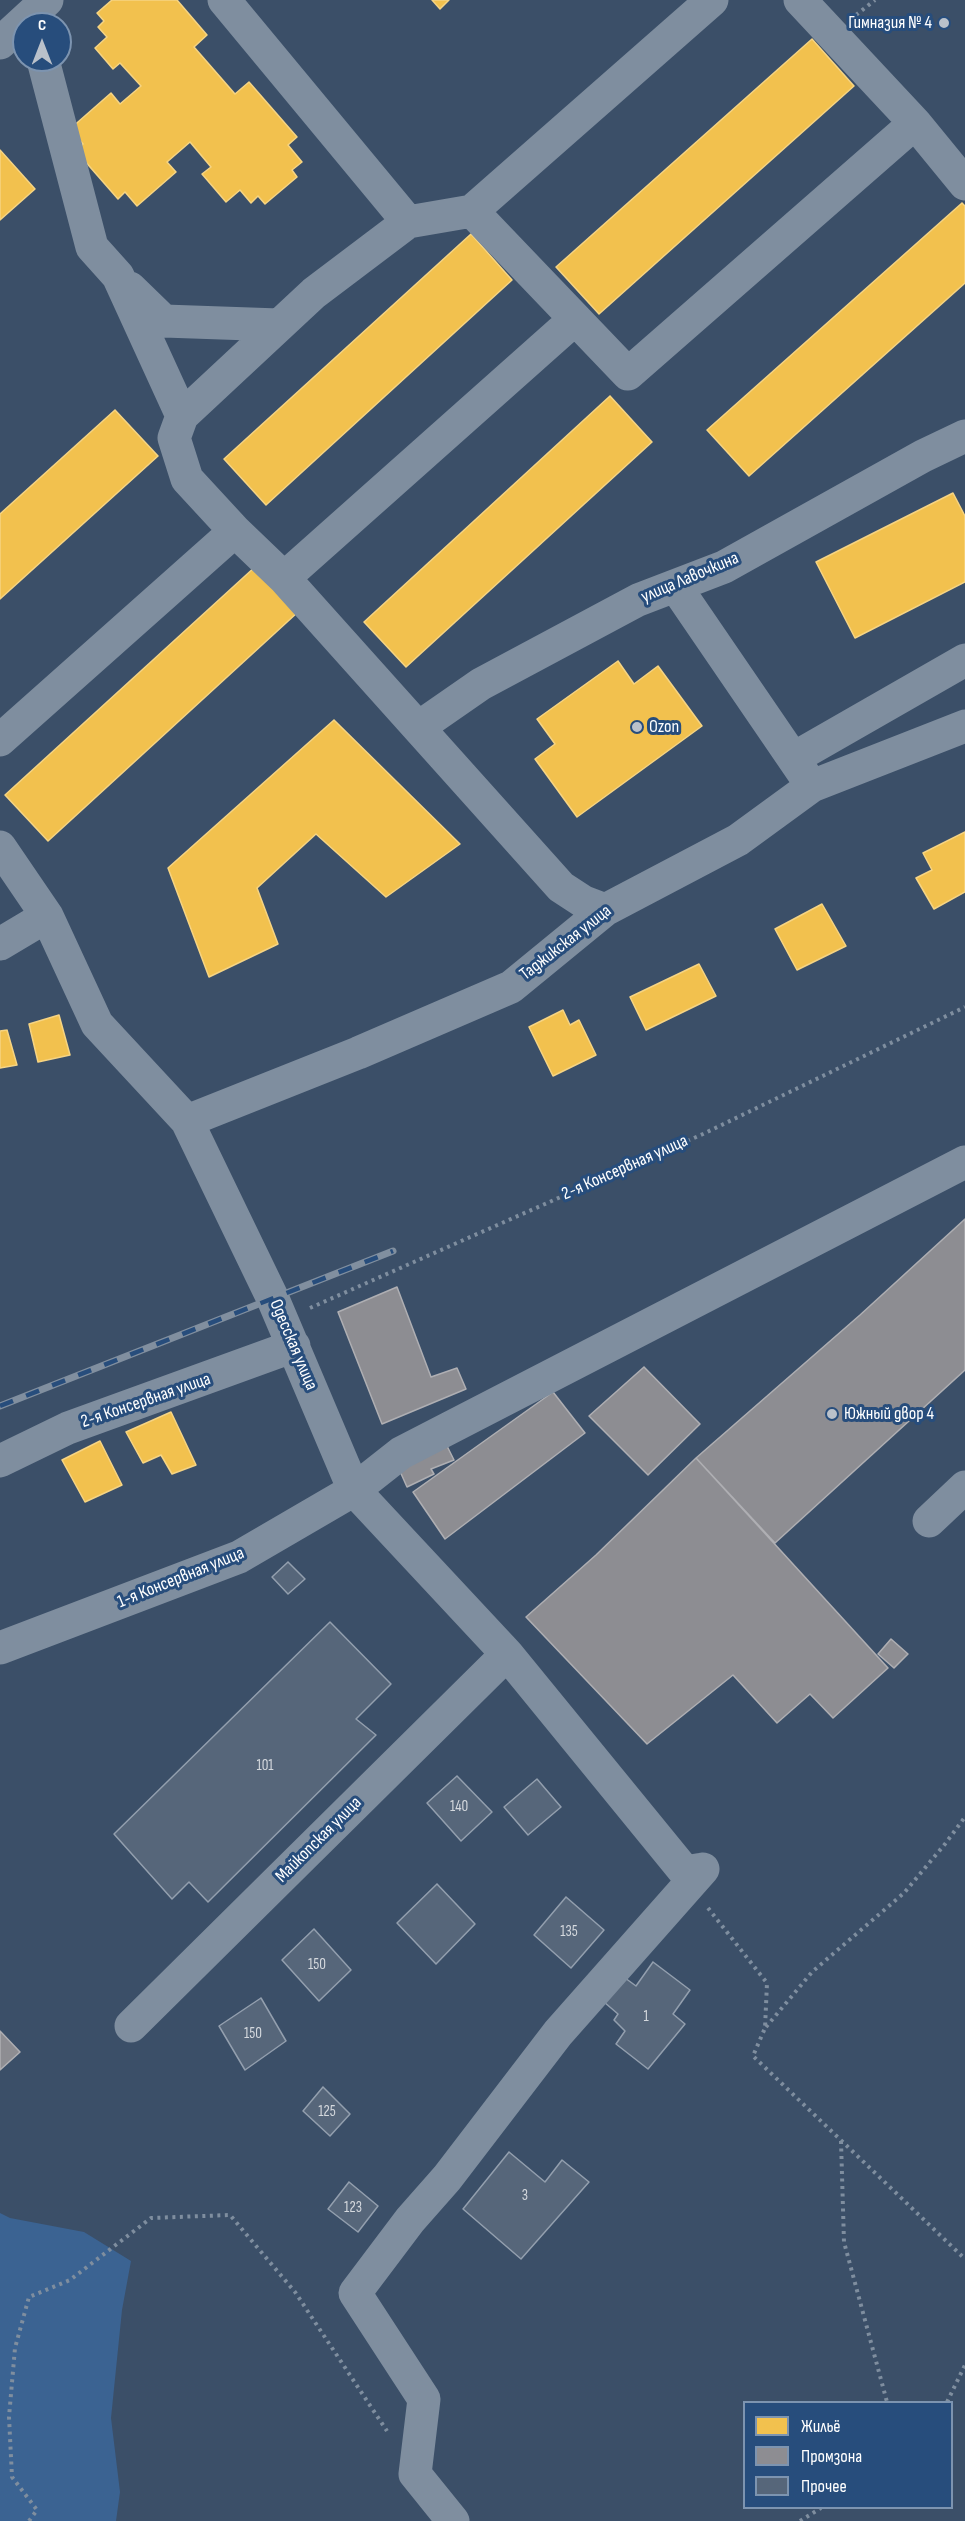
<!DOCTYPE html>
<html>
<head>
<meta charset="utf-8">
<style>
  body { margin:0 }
  #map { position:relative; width:965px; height:2521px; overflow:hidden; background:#3b4f68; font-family:"Sofia Sans Condensed",sans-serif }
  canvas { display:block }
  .legend { position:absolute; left:743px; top:2401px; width:210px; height:108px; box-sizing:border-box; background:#274d7c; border:2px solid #7d94b0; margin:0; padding:8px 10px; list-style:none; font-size:18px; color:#fff }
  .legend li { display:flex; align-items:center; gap:12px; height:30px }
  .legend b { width:30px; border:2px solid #7d94b0 }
  .north { position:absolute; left:12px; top:12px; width:60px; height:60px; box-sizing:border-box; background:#274d7c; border:2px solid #7d94b0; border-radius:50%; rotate:0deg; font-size:16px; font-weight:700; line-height:24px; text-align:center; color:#fff }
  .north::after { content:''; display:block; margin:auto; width:21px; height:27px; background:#bac1ca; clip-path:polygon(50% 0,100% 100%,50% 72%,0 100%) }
</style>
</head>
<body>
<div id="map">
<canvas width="965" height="2521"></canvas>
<ul class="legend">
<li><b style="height:16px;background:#f2c14e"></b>Жильё</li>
<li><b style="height:16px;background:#8d8d92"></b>Промзона</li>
<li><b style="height:16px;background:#56667a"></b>Прочее</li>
</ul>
<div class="north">С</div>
</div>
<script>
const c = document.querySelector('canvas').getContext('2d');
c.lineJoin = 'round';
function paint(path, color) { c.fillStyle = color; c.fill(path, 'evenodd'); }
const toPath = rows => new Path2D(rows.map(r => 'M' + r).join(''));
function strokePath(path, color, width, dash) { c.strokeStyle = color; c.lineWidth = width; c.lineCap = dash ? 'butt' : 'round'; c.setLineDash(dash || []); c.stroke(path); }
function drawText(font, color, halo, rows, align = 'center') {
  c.font = font + ' "Sofia Sans Condensed",sans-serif'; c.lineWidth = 6; c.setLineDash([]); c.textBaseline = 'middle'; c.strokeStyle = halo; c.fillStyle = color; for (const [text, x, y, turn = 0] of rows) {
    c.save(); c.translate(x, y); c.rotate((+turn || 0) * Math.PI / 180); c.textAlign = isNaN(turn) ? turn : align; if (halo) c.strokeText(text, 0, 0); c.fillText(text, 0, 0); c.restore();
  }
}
paint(toPath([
  [0,2213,10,2218,84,2232,131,2261,122,2310,111,2418,120,2492,116,2521,0,2521]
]), '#3b6392');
const homes = toPath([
  [112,0,177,0,207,35,194,47,235,94,249,82,297,137,288,145,302,162,292,170,297,177,265,204,258,196,251,203,240,190,226,202,202,174,211,167,190,142,167,162,176,172,137,206,125,192,118,199,76,151,83,144,70,129,111,93,120,104,141,86,120,63,113,69,95,48,107,37,98,27,104,21,97,13,112,0],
  [432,0,449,0,440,9,432,0],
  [812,39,854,86,599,314,556,267,812,39],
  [0,150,35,189,0,220,0,150],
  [962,203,965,206,965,283,749,476,707,430,962,203],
  [471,234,512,280,266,505,224,459,471,234],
  [610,396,652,442,406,667,364,622,610,396],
  [115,410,158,456,0,599,0,514,115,410],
  [953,493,965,516,965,582,855,638,816,562,953,493],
  [256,566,298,612,48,841,5,795,256,566],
  [618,661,634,684,658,666,702,726,577,817,535,759,555,744,537,719,618,661],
  [334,720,460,844,386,897,316,834,257,888,278,944,209,977,168,868,334,720],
  [965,832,965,892,934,909,916,878,932,870,923,853,965,832],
  [822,904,846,946,797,970,775,929,822,904],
  [699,964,716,996,646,1030,630,997,699,964],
  [563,1010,570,1025,579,1020,596,1055,553,1076,529,1027,563,1010],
  [59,1015,70,1055,38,1062,29,1024,59,1015],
  [7,1030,17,1065,0,1068,0,1031,7,1030],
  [171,1412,196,1465,172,1474,161,1455,143,1463,126,1432,171,1412],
  [100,1441,122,1485,85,1502,62,1460,100,1441]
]);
paint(homes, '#f2c14e');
strokePath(homes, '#f6d483', 1.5);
const industry = toPath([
  [965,1219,965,1370,775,1543,696,1458,860,1315,965,1219],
  [397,1287,431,1377,457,1368,466,1389,382,1424,338,1312,397,1287],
  [644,1367,700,1424,648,1475,589,1416,644,1367],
  [553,1392,585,1433,445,1539,413,1492,553,1392],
  [445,1442,454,1460,431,1469,434,1474,407,1487,399,1469,445,1442],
  [696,1458,888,1668,833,1718,810,1694,777,1723,733,1675,647,1744,526,1617,596,1555,696,1458],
  [891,1639,908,1654,894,1668,878,1654,891,1639],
  [0,2031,20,2052,0,2070,0,2031]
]);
paint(industry, '#8d8d92');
strokePath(industry, '#afafb3', 1.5);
const building = toPath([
  [288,1562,305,1579,288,1594,272,1577,288,1562],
  [330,1622,391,1684,356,1719,376,1735,208,1902,189,1882,172,1899,114,1834,330,1622],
  [457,1776,492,1812,461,1841,427,1803,457,1776],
  [537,1779,561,1807,528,1835,504,1807,537,1779],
  [437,1884,475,1924,436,1964,397,1923,437,1884],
  [566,1897,604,1930,571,1968,534,1935,566,1897],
  [314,1929,351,1970,319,2001,282,1960,314,1929],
  [653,1962,690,1990,673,2014,685,2024,648,2069,616,2044,625,2031,614,2020,618,2014,604,2002,621,1975,636,1986,653,1962],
  [261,1998,286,2041,245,2070,219,2026,261,1998],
  [323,2087,350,2114,330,2136,303,2111,323,2087],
  [509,2152,545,2182,562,2160,589,2182,521,2259,463,2209,509,2152],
  [349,2182,378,2206,358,2232,328,2209,349,2182]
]);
paint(building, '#56667a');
strokePath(building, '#939fae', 1.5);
strokePath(toPath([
  [856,15,875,0],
  [310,1308,703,1134,965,1007],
  [708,1908,767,1983,765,2028,753,2056,965,2259],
  [766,2027,812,1972,904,1893,945,1844,965,1817],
  [841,2141,844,2242,887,2402],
  [947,2402,965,2365],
  [29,2521,37,2510,12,2477,9,2417,15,2348,29,2297,70,2280,151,2218,230,2215,295,2292,387,2431],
  [800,2521,821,2508]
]), '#7f8e9f', 4, [3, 4.5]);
strokePath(toPath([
  [224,0,408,222,472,211,628,374,915,123],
  [800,0,915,123,965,184],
  [0,43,47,0],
  [43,60,92,247,118,276,182,416,314,293,408,222],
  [472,211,712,0],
  [130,288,164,321,279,325],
  [574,320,284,578,561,887,584,902,605,910],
  [182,416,174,438,187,479,235,531],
  [676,587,812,786],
  [419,727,481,684,638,600,724,567,923,456,965,436],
  [0,740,235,531,284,578],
  [794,758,965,660],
  [0,847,47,916],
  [0,944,47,916,97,1024,187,1121,273,1299,354,1490,507,1654,685,1872,703,1869],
  [187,1121,358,1053,511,987,605,910,738,840,812,786,965,726],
  [0,1461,68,1428,294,1346],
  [929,1521,965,1487],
  [0,1648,239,1557,354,1490,401,1453,965,1162],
  [131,2026,507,1654],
  [453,2521,415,2474,424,2399,355,2293,410,2220,447,2178,558,2033,703,1869]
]), '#7f8e9f', 33);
const rail = toPath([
  [0,1406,393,1251]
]);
strokePath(rail, '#818f9f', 7);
strokePath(rail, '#274d7c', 4.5, [14]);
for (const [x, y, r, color] of [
  [944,23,6,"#bac1ca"],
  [637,727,6,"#bac1ca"],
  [832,1414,6,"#bac1ca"]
]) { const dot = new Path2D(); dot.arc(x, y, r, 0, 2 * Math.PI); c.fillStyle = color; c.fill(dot); strokePath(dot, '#274d7c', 2); }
drawText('15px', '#d5d9de', null, [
  ["101",265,1766],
  ["140",459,1807],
  ["135",569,1932],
  ["150",317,1965],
  ["1",646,2017],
  ["150",253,2034],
  ["125",327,2112],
  ["3",525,2196],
  ["123",353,2208]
]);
drawText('18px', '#fff', '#274d7c', [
  ["Гимназия № 4",932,23,"right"],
  ["Ozon",649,727],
  ["Южный двор 4",844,1414]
], 'left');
drawText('18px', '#fff', '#274d7c', [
  ["улица Лавочкина",690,578,-23],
  ["Таджикская улица",566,943,-38],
  ["2-я Консервная улица",625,1168,-24],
  ["Одесская улица",293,1345,67],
  ["2-я Консервная улица",146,1401,-19],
  ["1-я Консервная улица",181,1578,-22],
  ["Майкопская улица",319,1840,-45]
]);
</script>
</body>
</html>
